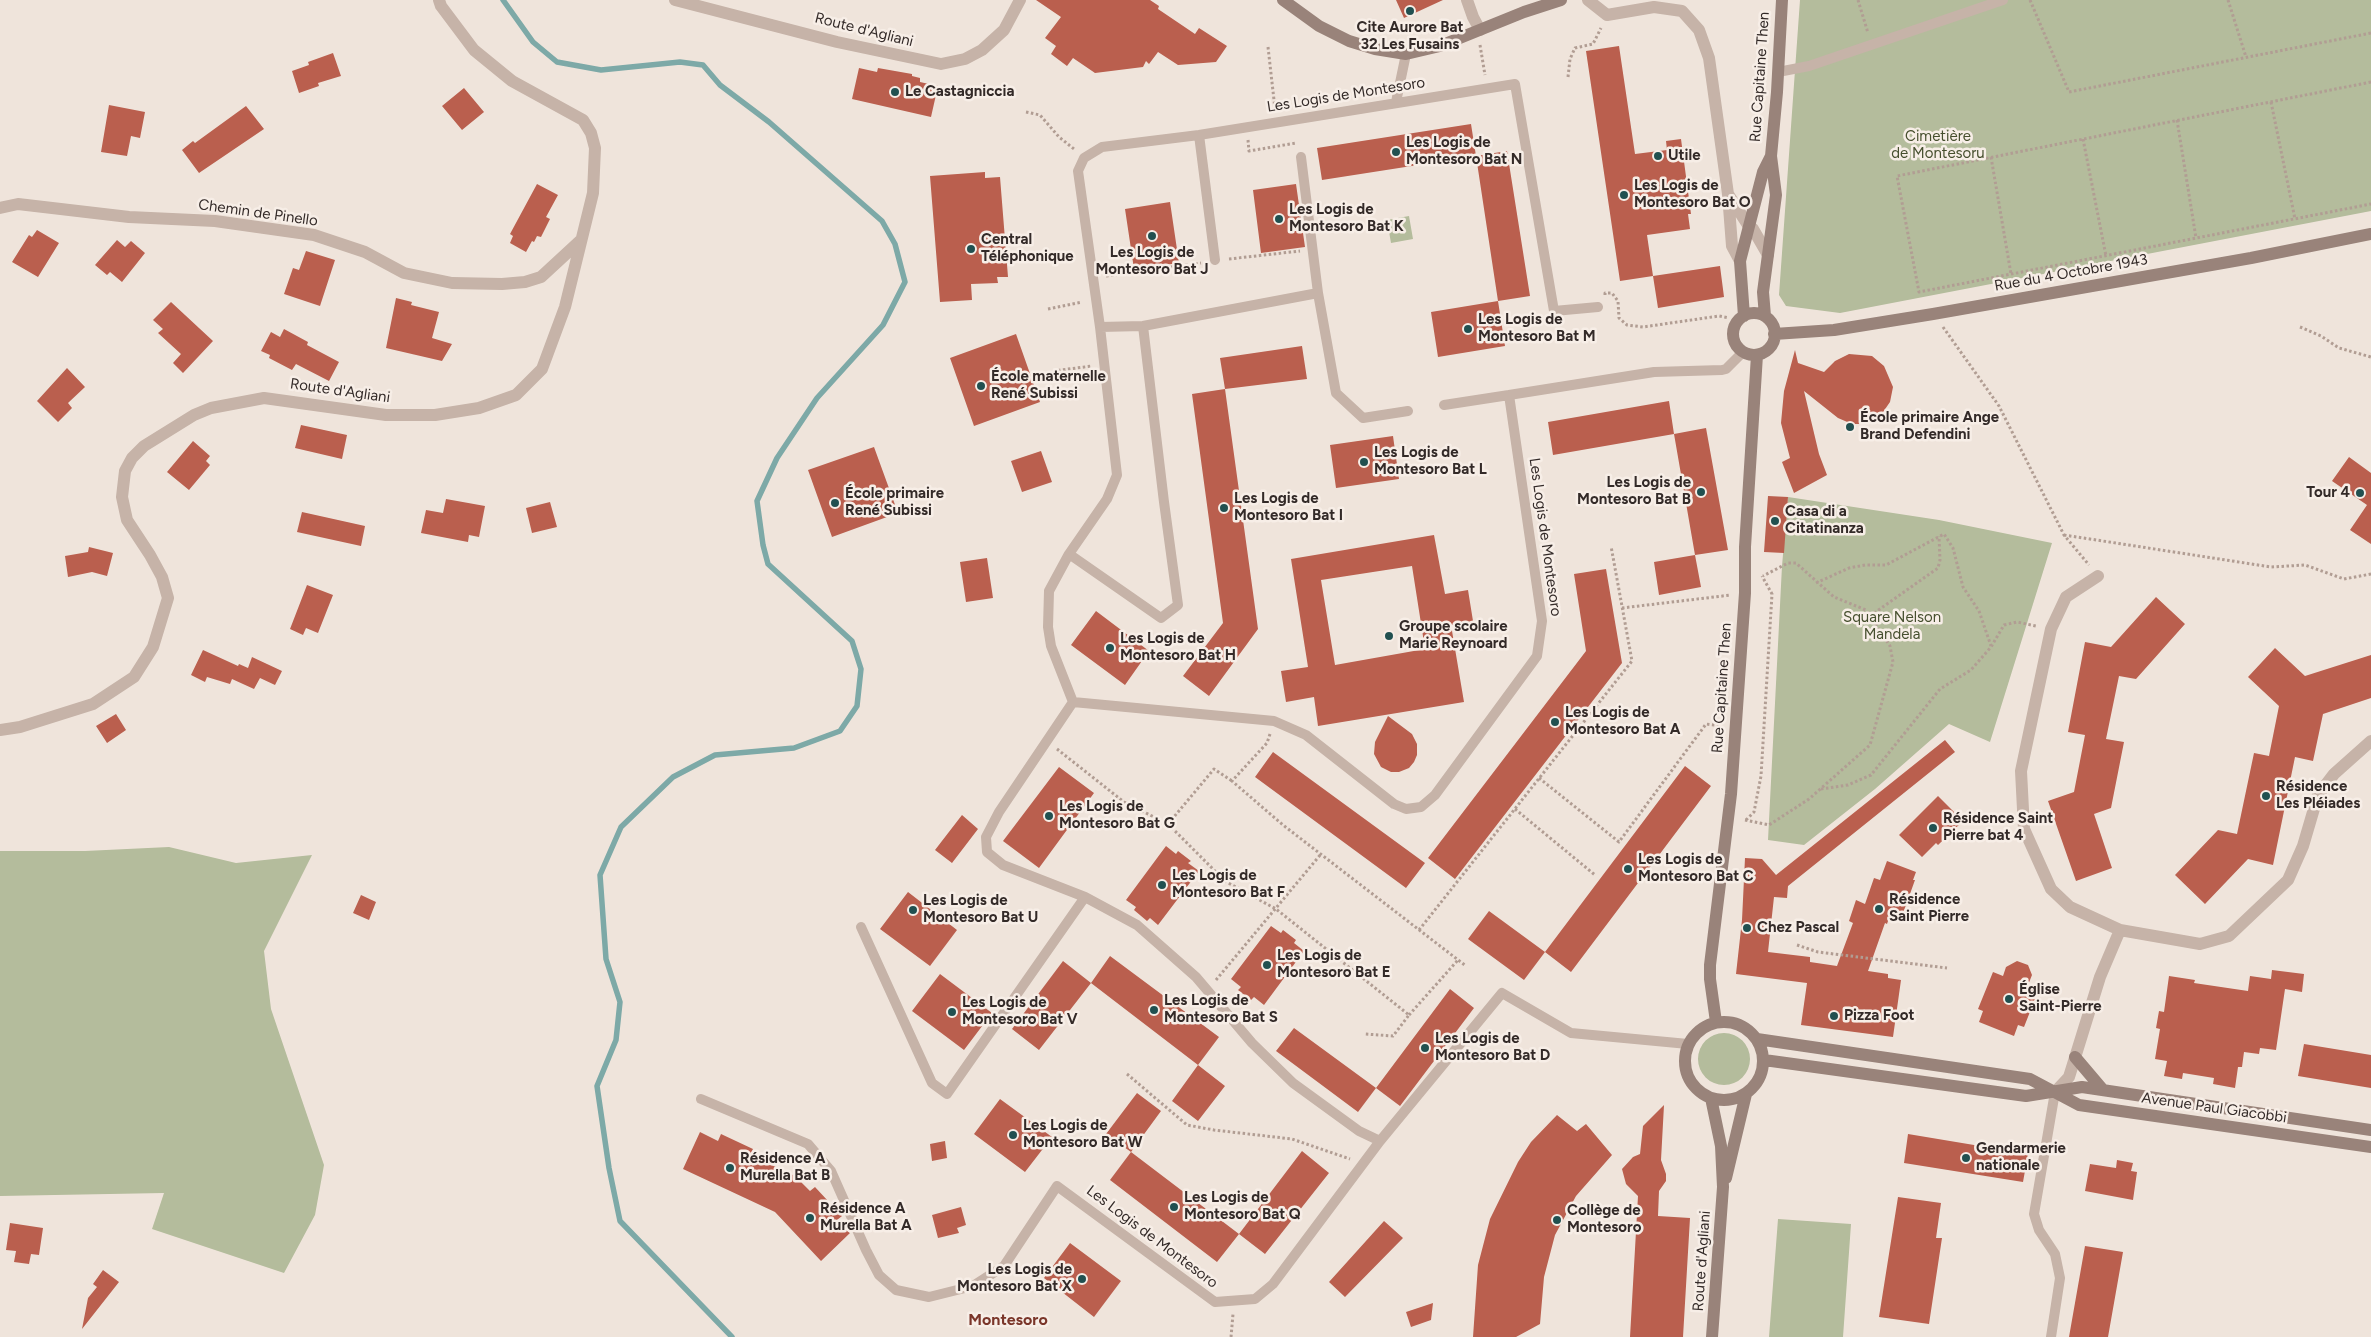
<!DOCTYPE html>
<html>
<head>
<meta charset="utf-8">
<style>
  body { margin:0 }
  canvas { display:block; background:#efe4db }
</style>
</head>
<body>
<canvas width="2371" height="1337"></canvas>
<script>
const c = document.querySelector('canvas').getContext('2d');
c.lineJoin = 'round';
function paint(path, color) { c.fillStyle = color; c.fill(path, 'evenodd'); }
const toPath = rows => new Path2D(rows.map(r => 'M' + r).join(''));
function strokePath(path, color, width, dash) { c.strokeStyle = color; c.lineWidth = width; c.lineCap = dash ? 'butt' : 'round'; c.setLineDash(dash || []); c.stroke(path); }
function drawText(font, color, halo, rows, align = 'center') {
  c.font = font + ' Figtree,sans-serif'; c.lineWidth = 5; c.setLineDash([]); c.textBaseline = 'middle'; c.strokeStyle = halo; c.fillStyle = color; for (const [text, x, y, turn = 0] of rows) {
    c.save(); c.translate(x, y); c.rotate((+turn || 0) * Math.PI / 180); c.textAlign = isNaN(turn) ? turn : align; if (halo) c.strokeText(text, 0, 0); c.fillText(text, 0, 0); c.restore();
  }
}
paint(toPath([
  [1800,0,2371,0,2371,211,1840,313,1786,306,1779,295],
  [1409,216,1413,239,1391,243,1387,220],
  [1788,497,1939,520,2052,543,1990,742,1949,724,1875,789,1804,845,1768,840,1782,566],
  [169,847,236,863,312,855,264,951,271,1009,324,1165,315,1215,284,1273,152,1229,164,1193,0,1196,0,851,85,851],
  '1698 1059a26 26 0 1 1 52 0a26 26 0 1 1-52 0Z',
  [1778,1219,1851,1224,1843,1337,1769,1337]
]), '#b4bc9c');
strokePath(toPath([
  [503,0,533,42,557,62,601,70,680,62,703,65,720,85,769,122,882,221,895,244,905,282,883,325,817,398,777,458,757,501,763,545,768,564,852,641,861,669,857,706,840,731,794,748,715,755,673,777,621,827,600,875,606,959,620,1002,616,1040,597,1086,609,1168,620,1221,732,1337]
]), '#7da9a7', 5.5);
paint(toPath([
  [1036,0,1150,0,1159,6,1158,9,1195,34,1199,28,1227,46,1216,62,1178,65,1158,52,1149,64,1146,61,1143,67,1095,73,1073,58,1067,66,1051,54,1056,46,1045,38,1061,17],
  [1396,0,1443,0,1404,18],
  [1619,46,1635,154,1667,150,1666,141,1681,139,1691,214,1688,214,1690,229,1647,235,1653,276,1620,281,1586,51],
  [333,53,341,76,318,83,319,86,299,93,292,71,309,65,308,62],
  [859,68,877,72,878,68,912,74,912,76,920,78,920,82,938,86,931,117,852,99],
  [464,88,484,112,462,130,442,106],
  [109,105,145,112,140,138,131,136,127,156,101,152],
  [246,106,264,129,199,173,182,150,193,141,195,143],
  [1471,124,1476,156,1322,180,1317,148],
  [1507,151,1530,296,1498,301,1476,156],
  [985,172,985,178,1000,177,1008,277,997,277,998,283,971,284,972,300,940,302,930,176],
  [537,184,558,195,546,217,550,219,541,237,537,236,534,242,532,241,526,252,510,243,513,236,510,234],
  [1296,184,1305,247,1261,253,1253,190],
  [1170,202,1179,263,1134,269,1125,209],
  [37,230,59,243,38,277,12,262,29,235,32,237],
  [117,240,125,247,131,241,145,253,122,282,110,272,107,275,95,265],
  [306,251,335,260,320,306,284,294,293,268,299,270],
  [1720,266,1724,297,1658,308,1653,276],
  [396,298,412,302,411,305,439,312,432,338,452,344,442,361,386,348],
  [1498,301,1505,346,1438,357,1431,312],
  [171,302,213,341,183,373,173,363,181,354,158,333,163,329,153,320],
  [284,329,308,342,307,345,339,362,329,381,296,364,292,370,269,358,270,355,261,351,271,332,280,337],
  [1016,334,1040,402,974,426,950,358],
  [1302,346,1307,379,1225,389,1220,358],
  [1795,350,1798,363,1824,372,1835,361,1849,354,1872,356,1884,366,1893,387,1890,402,1881,415,1868,422,1860,424,1852,424,1838,418,1804,391,1819,454,1827,475,1794,493,1782,462,1790,458,1781,423,1784,391],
  [67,368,85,387,68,403,72,408,58,422,37,401],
  [1225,389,1258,629,1209,696,1183,676,1223,623,1192,394],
  [1669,401,1674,434,1553,455,1548,422],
  [301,425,347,435,342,459,295,448],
  [1706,428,1728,550,1695,555,1674,434],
  [1393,436,1399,479,1336,488,1330,445],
  [193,441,210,456,206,461,210,465,189,490,167,472],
  [874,447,898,513,832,537,808,470],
  [1041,451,1052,482,1022,492,1011,461],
  [2349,457,2371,473,2371,544,2350,530,2367,505,2332,481],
  [1768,496,1788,497,1784,553,1764,552],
  [446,499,485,506,479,537,469,535,468,542,421,533,426,510,443,513],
  [550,502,557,527,532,533,526,508],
  [302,512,365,526,361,546,297,532],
  [1434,535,1445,594,1468,590,1473,621,1451,625,1464,702,1318,726,1314,697,1286,702,1281,671,1308,667,1291,559],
  [1412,566,1425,649,1335,665,1321,580],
  [89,547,113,553,107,576,92,572,68,577,65,556,88,552],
  [1695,555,1701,587,1659,595,1654,562],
  [987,558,993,598,966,602,960,562],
  [1606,569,1622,663,1455,879,1428,858,1586,651,1574,574],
  [307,585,333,595,318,633,306,628,303,635,290,629],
  [2156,597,2185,624,2136,679,2119,676,2106,739,2124,742,2111,808,2094,814,2112,868,2076,881,2048,801,2074,792,2085,735,2068,732,2085,642,2111,647],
  [1096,611,1149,651,1125,685,1071,645],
  [2275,648,2305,676,2371,655,2371,698,2323,714,2313,761,2295,757,2273,865,2248,859,2205,904,2175,875,2218,830,2237,834,2254,753,2269,756,2279,706,2248,677],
  [203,650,238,666,239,664,248,668,252,657,282,671,275,685,260,678,254,689,232,679,230,684,207,677,205,682,191,675],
  [116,714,126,730,107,743,96,726],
  [1388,716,1412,734,1417,744,1417,755,1414,762,1409,768,1399,772,1391,772,1381,767,1374,754,1375,742],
  [1945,740,1955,752,1788,886,1787,898,1774,897,1768,952,1810,957,1810,962,1837,966,1853,923,1849,921,1856,900,1865,904,1874,878,1880,880,1887,861,1916,872,1913,880,1915,880,1902,916,1891,912,1887,924,1885,923,1868,971,1888,974,1888,978,1901,980,1893,1037,1801,1025,1807,983,1736,974,1742,920,1745,858,1762,859,1776,875],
  [1273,752,1425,863,1406,888,1255,777],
  [1685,766,1711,786,1571,972,1545,952],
  [1059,767,1094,793,1039,868,1003,841],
  [1938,796,1963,821,1938,845,1936,843,1922,857,1899,835],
  [962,815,978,829,952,863,935,850],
  [1166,846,1176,854,1178,851,1191,861,1188,863,1199,871,1158,925,1150,918,1147,921,1134,910,1136,907,1126,900],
  [908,892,957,930,930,966,880,929],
  [361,895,376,902,369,920,353,913],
  [1489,911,1545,952,1524,980,1468,939],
  [1271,926,1281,933,1283,930,1296,940,1294,943,1304,951,1264,1005,1254,997,1251,1000,1238,990,1241,987,1231,979],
  [1110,956,1219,1037,1198,1065,1091,983],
  [1063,961,1091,983,1039,1050,1012,1029],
  [2017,961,2028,965,2032,975,2028,985,2039,989,2024,1027,2018,1025,2014,1036,1979,1022,1983,1011,1978,1009,1993,972,2003,976,2006,967],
  [2272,970,2304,974,2302,992,2285,989,2276,1050,2260,1048,2259,1054,2244,1052,2242,1067,2238,1067,2235,1088,2213,1084,2214,1078,2183,1073,2182,1079,2164,1076,2167,1061,2155,1059,2160,1029,2156,1028,2159,1011,2164,1012,2169,976,2195,980,2194,983,2248,991,2250,976,2271,979],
  [940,974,992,1013,964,1050,912,1011],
  [1450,989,1474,1008,1400,1106,1376,1088],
  [1294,1028,1376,1088,1358,1112,1276,1051],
  [2304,1044,2371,1055,2371,1088,2298,1076],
  [1198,1065,1225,1086,1198,1121,1172,1101],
  [1137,1093,1161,1111,1131,1152,1106,1134],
  [1000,1099,1052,1137,1025,1172,974,1134],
  [1664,1105,1661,1160,1666,1174,1666,1181,1659,1191,1658,1216,1690,1218,1683,1337,1630,1337,1638,1196,1626,1184,1622,1169,1633,1157,1640,1154,1643,1126],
  [1557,1115,1577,1131,1586,1124,1612,1155,1576,1196,1555,1235,1544,1277,1540,1324,1516,1337,1473,1337,1478,1265,1490,1219,1518,1162,1531,1142],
  [700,1132,718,1141,721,1134,753,1149,750,1155,795,1176,810,1191,815,1187,842,1216,837,1220,850,1233,821,1261,775,1212,683,1169],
  [1908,1134,2028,1154,2023,1182,1904,1163],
  [945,1141,947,1158,932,1161,930,1144],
  [1302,1151,1329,1173,1265,1254,1239,1234],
  [1131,1152,1239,1234,1217,1262,1110,1180],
  [2117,1160,2133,1163,2131,1171,2137,1172,2133,1200,2085,1191,2090,1164,2116,1168],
  [1898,1197,1941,1203,1936,1238,1942,1238,1929,1324,1879,1317],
  [961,1207,966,1225,957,1228,959,1233,938,1238,932,1215],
  [1384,1221,1403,1238,1345,1297,1329,1282],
  [10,1223,43,1228,39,1255,31,1254,29,1264,14,1262,16,1251,6,1250],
  [1070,1243,1121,1281,1094,1317,1044,1278],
  [2085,1246,2123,1252,2108,1337,2069,1337],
  [103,1270,119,1282,82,1329,88,1298,97,1287,93,1284],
  [1433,1303,1431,1320,1411,1327,1406,1312]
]), '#ba5f4e');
strokePath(toPath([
  [1858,0,1868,33],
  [2030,0,2069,92,2371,33],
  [2228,0,2246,57],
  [1480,45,1485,75],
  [1268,47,1275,109],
  [1568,77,1570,59,1575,48,1593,44,1601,28],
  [2371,82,1897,176,1919,292,2371,204],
  [2271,102,2295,219],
  [1026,112,1040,115,1059,137,1074,149],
  [2177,120,2196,238],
  [2083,139,2106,256],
  [1248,140,1249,151,1296,143],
  [1991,157,2011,274],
  [1229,259,1300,251],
  [1106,276,1201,263],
  [1605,295,1605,293,1612,293,1618,301,1619,318,1627,325,1643,327,1719,316,1729,318],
  [1048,309,1082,302],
  [1943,327,1999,406,2064,535,2089,565],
  [2300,327,2321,336,2339,348,2371,357],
  [1053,371,1092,366],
  [2064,535,2271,567,2305,565,2344,579,2371,574],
  [1816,583,1849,568,1865,565,1886,565,1944,534,1953,548,1963,587,1979,611,1991,646],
  [1622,608,1731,595],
  [1870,616,1938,568,1940,560,1939,536],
  [1270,734,1267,743,1232,781,1283,825,1466,966],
  [1057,749,1124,802,1168,824,1214,769,1232,781],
  [1539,778,1619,842,1706,724,1721,726],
  [1821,789,1848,785,1871,775,1940,689,1971,670,1991,647,2004,625,2017,622,2036,626],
  [1515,809,1595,875],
  [1745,820,1769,825,1809,799,1870,745,1893,662,1890,646,1866,610,1834,597,1796,563,1788,563,1763,576],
  [1746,820,1754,812,1761,776,1772,594,1762,576],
  [1168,824,1225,881,1276,909,1409,1015,1393,1036,1365,1034],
  [1419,930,1632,661,1611,546],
  [1797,945,1818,952,1947,968],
  [1216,980,1321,854],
  [1409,1015,1458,960],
  [1127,1074,1187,1125,1214,1130,1292,1139,1350,1159],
  [1231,1337,1233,1314]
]), '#b19d93', 3, [2.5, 2.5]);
strokePath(toPath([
  [1778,72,1809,66,2003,0],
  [1396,102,1406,54],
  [1199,135,1215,260],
  [1301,157,1318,293],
  [1100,327,1117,475,1107,499,1069,554,1049,591,1048,627,1051,646,1073,702,1274,721,1306,735,1394,804,1406,809,1421,807,1435,795,1537,656,1542,621,1509,395,1654,372,1722,370,1726,369,1743,352],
  [1444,405,1509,395],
  [1408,411,1363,418,1336,393,1318,293,1143,326,1100,327,1078,171,1084,158,1102,147,1199,135,1515,84,1554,311,1598,307],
  [1069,554,1161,618,1178,605,1164,502,1143,326],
  [1073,702,999,812,986,837,987,852,1003,865,1085,897,1137,925,1196,977,1252,1043,1293,1083,1359,1131,1380,1141,1502,993,1571,1033,1688,1044],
  [861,927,932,1083,947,1094,1085,897],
  [701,1099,808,1144,831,1171,866,1250,879,1275,896,1290,929,1297,973,1286,1004,1266,1057,1186,1215,1302,1255,1299,1273,1284,1380,1141],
  [2051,1337,2060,1278,2055,1254,2039,1230,2034,1214,2055,1092]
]), '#c6b3a8', 10);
strokePath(toPath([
  [675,0,837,42,941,64,965,59,982,50,1004,30,1020,0],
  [1467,0,1473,17,1480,30],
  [1588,0,1607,15,1654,7,1682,11,1699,30,1709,58,1728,194,1732,246,1740,261],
  [1728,194,1748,225,1753,229,1768,255],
  [0,208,18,204,129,217,215,221,314,235,365,252,404,273,452,283,502,284,525,282,541,277,580,241],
  [2098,576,2066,597,2051,629,2021,771,2024,829,2051,889,2070,907,2120,930],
  [0,730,20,727,93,704,134,677,153,647,168,598,162,577,150,555,127,520,122,497,125,471,132,458,144,446,194,415,211,408,264,398,386,415,435,415,479,408,516,395,542,369,565,307,593,193,595,148,591,133,583,120,512,81,474,50,441,6,439,0],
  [2055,1092,2069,1077,2100,977,2120,930,2200,944,2229,936,2288,880,2303,846,2318,795,2334,774,2371,741]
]), '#c6b3a8', 12);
strokePath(toPath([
  [1283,0,1319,26,1349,41,1375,49,1406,54,1440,46,1524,12,1561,0],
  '1733 334a21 21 0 1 1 42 0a21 21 0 1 1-42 0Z',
  [1744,316,1740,261,1763,172,1771,156],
  [1765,316,1763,292,1776,195,1771,156,1777,92,1782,0],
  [1774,334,1834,330,1933,314,2251,258,2371,234],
  '1685 1061a39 39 0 1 1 78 0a39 39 0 1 1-78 0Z',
  [1716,1022,1710,979,1710,965,1731,794,1745,593,1745,547,1757,355],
  [1757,1039,2030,1079,2079,1105,2371,1147],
  [2075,1057,2103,1090],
  [1764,1060,2026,1096,2082,1087,2371,1130],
  [1711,1098,1721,1146,1723,1187,1712,1337],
  [1726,1178,1746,1094]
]), '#99837a', 12);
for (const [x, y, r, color] of [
  [1410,11,5,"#215050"],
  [895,92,5,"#215050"],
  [1396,152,5,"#215050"],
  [1658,156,5,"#215050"],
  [1624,195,5,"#215050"],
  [1279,219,5,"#215050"],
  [1152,236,5,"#215050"],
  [971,249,5,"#215050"],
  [1468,329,5,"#215050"],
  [981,386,5,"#215050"],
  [1850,427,5,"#215050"],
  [1364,462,5,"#215050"],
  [1701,492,5,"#215050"],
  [2360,493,5,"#215050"],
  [835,503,5,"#215050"],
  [1224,508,5,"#215050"],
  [1775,521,5,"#215050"],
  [1389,636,5,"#215050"],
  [1110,648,5,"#215050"],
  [1555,722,5,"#215050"],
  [2266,796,5,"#215050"],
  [1049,816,5,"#215050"],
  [1933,828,5,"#215050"],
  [1628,869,5,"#215050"],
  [1162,885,5,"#215050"],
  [1879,909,5,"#215050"],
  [913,910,5,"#215050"],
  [1747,928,5,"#215050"],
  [1267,965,5,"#215050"],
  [2009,999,5,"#215050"],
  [1154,1010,5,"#215050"],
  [952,1012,5,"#215050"],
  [1834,1016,5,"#215050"],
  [1425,1048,5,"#215050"],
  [1013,1135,5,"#215050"],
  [1966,1158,5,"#215050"],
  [730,1168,5,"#215050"],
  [1174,1207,5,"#215050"],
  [810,1218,5,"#215050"],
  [1557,1220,5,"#215050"],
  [1082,1279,5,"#215050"]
]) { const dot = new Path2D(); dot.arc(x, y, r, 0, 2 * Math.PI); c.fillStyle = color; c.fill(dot); strokePath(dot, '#f7eee7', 2); }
drawText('bold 15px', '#332a28', '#f7eee7', [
  ["Cite Aurore Bat",1410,28,"center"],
  ["32 Les Fusains",1410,45,"center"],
  ["Le Castagniccia",905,92],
  ["Les Logis de",1406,143],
  ["Montesoro Bat N",1406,160],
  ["Utile",1668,156],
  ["Les Logis de",1634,186],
  ["Montesoro Bat O",1634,203],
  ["Les Logis de",1289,210],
  ["Montesoro Bat K",1289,227],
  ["Central",981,240],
  ["Téléphonique",981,257],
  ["Les Logis de",1152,253,"center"],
  ["Montesoro Bat J",1152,270,"center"],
  ["Les Logis de",1478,320],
  ["Montesoro Bat M",1478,337],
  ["École maternelle",991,377],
  ["René Subissi",991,394],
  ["École primaire Ange",1860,418],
  ["Brand Defendini",1860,435],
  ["Les Logis de",1374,453],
  ["Montesoro Bat L",1374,470],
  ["Les Logis de",1691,483,"right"],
  ["Montesoro Bat B",1691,500,"right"],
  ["Tour 4",2350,493,"right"],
  ["École primaire",845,494],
  ["René Subissi",845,511],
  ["Les Logis de",1234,499],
  ["Montesoro Bat I",1234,516],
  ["Casa di a",1785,512],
  ["Citatinanza",1785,529],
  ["Groupe scolaire",1399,627],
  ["Marie Reynoard",1399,644],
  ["Les Logis de",1120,639],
  ["Montesoro Bat H",1120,656],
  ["Les Logis de",1565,713],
  ["Montesoro Bat A",1565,730],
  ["Résidence",2276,787],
  ["Les Pléiades",2276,804],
  ["Les Logis de",1059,807],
  ["Montesoro Bat G",1059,824],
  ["Résidence Saint",1943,819],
  ["Pierre bat 4",1943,836],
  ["Les Logis de",1638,860],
  ["Montesoro Bat C",1638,877],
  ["Les Logis de",1172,876],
  ["Montesoro Bat F",1172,893],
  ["Résidence",1889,900],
  ["Saint Pierre",1889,917],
  ["Les Logis de",923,901],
  ["Montesoro Bat U",923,918],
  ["Chez Pascal",1757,928],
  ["Les Logis de",1277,956],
  ["Montesoro Bat E",1277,973],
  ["Église",2019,990],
  ["Saint-Pierre",2019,1007],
  ["Les Logis de",1164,1001],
  ["Montesoro Bat S",1164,1018],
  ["Les Logis de",962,1003],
  ["Montesoro Bat V",962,1020],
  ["Pizza Foot",1844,1016],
  ["Les Logis de",1435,1039],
  ["Montesoro Bat D",1435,1056],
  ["Les Logis de",1023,1126],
  ["Montesoro Bat W",1023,1143],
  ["Gendarmerie",1976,1149],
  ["nationale",1976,1166],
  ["Résidence A",740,1159],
  ["Murella Bat B",740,1176],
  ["Les Logis de",1184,1198],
  ["Montesoro Bat Q",1184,1215],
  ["Résidence A",820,1209],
  ["Murella Bat A",820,1226],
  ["Collège de",1567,1211],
  ["Montesoro",1567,1228],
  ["Les Logis de",1072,1270,"right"],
  ["Montesoro Bat X",1072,1287,"right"]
], 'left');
drawText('15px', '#332a28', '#f7eee7', [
  ["Route d'Agliani",864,30,14],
  ["Rue Capitaine Then",1760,77,-86],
  ["Les Logis de Montesoro",1346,95,-9],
  ["Chemin de Pinello",258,213,8],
  ["Rue du 4 Octobre 1943",2071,273,-10],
  ["Route d'Agliani",340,391,8],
  ["Les Logis de Montesoro",1545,537,82],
  ["Rue Capitaine Then",1722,688,-86],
  ["Avenue Paul Giacobbi",2214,1108,8],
  ["Les Logis de Montesoro",1152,1237,37],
  ["Route d'Agliani",1702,1261,-86]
]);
drawText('15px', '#464f2e', '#f7eee7', [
  ["Cimetière",1938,137],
  ["de Montesoru",1938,154],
  ["Square Nelson",1892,618],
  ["Mandela",1892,635]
]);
drawText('bold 16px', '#7a3529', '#f7eee7', [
  ["Montesoro",1008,1320]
]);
</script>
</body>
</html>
